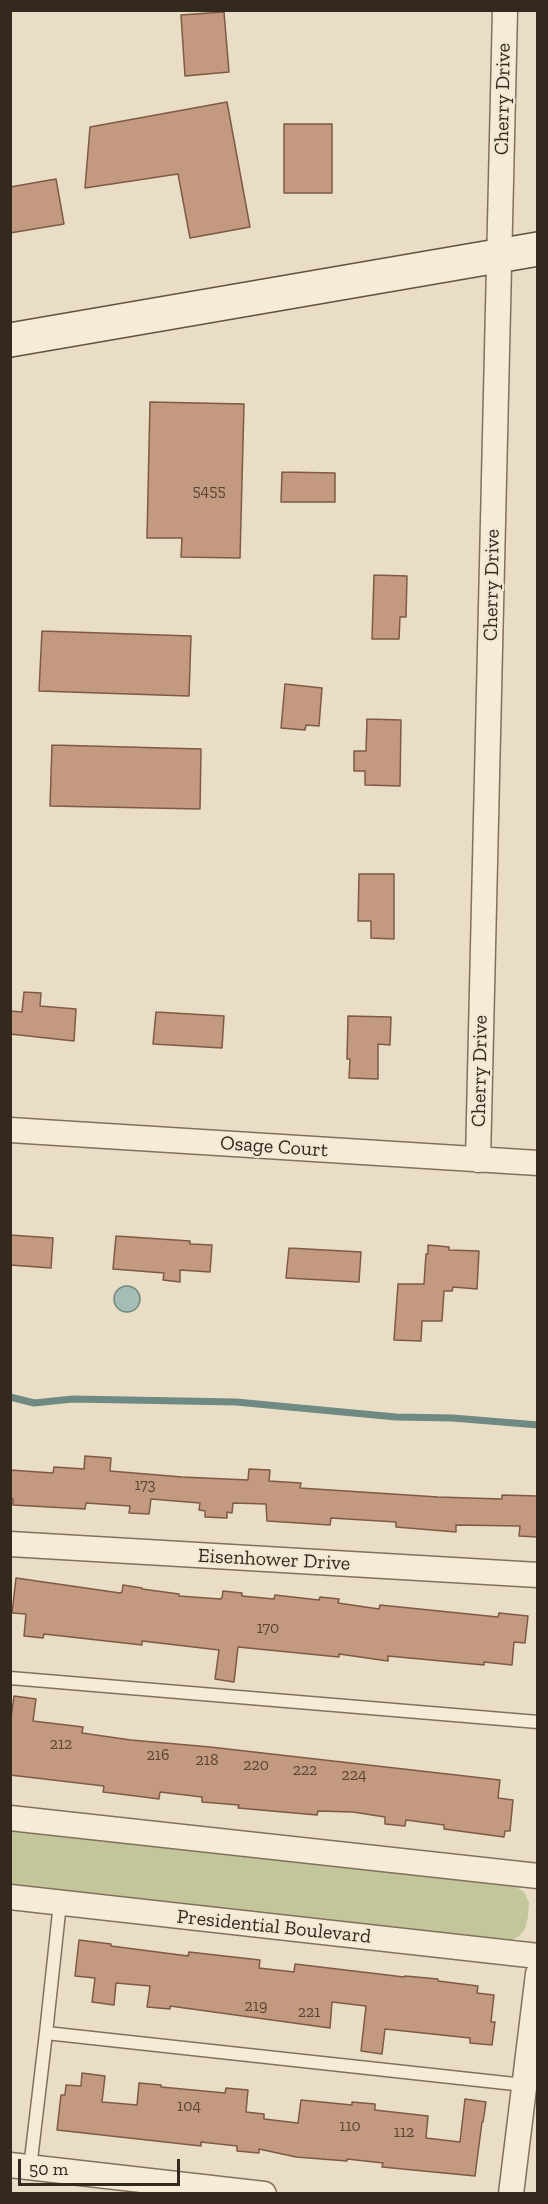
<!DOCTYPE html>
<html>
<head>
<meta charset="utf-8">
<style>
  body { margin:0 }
  #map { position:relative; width:548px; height:2204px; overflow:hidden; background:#e9ddc5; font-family:"Zilla Slab",serif }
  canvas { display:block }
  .frame { position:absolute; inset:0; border:12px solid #34291f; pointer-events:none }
  .scale { position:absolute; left:18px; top:2159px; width:162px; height:27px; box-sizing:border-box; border:3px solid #34291f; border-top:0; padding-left:8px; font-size:18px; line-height:21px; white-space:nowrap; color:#34291f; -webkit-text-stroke:4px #f1e8d4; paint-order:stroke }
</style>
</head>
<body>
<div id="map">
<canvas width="548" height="2204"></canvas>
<div class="frame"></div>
<div class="scale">50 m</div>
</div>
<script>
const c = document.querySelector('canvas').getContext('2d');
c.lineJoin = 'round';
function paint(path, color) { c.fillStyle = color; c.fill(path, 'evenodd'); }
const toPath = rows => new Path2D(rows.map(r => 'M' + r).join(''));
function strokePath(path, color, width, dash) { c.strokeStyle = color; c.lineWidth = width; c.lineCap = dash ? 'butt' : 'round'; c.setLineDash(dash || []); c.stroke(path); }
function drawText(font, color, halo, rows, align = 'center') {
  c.font = font + ' "Zilla Slab",serif'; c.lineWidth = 4.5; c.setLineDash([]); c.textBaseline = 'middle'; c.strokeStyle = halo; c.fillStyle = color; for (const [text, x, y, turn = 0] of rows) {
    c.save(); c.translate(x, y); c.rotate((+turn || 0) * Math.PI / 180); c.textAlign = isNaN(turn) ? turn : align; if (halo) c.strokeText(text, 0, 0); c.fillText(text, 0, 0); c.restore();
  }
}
paint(toPath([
  [11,1828,515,1886,524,1892,529,1903,528,1917,525,1929,518,1937,509,1941,11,1888]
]), '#c2c69a');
const water = toPath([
  '114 1299a13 13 0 1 1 26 0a13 13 0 1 1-26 0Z'
]);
paint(water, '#a6bdb6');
strokePath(water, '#6e8a82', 1.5);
strokePath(toPath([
  [10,1397,34,1403,73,1399,236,1402,396,1417,453,1418,538,1425]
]), '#6e8a82', 7);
const building = toPath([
  [224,12,229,72,185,76,181,15,224,12],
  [227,102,250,227,190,238,178,174,85,188,90,127,227,102],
  [284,124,332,124,332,193,284,193,284,124],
  [56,179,64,224,10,233,10,187,56,179],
  [150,402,244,404,240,558,181,557,182,538,147,538,150,402],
  [282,472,335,473,335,502,281,502,282,472],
  [374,575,407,576,406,617,400,617,399,639,372,639,374,575],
  [42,631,191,636,189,696,39,691,42,631],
  [285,684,322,688,319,726,306,725,305,730,281,728,285,684],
  [367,719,401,720,400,786,365,785,365,771,354,771,354,751,366,751,367,719],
  [52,745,201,749,200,809,50,806,52,745],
  [359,874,394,874,394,939,371,938,371,921,358,921,359,874],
  [24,992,41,993,40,1006,76,1009,74,1041,10,1034,10,1011,22,1012,24,992],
  [156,1012,224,1016,222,1048,153,1044,156,1012],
  [348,1016,391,1017,390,1045,378,1044,378,1079,349,1078,350,1059,347,1059,348,1016],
  [10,1235,53,1238,51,1268,10,1265,10,1235],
  [116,1236,190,1241,190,1244,212,1245,210,1272,180,1270,180,1282,163,1280,164,1273,113,1269,116,1236],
  [428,1245,449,1247,449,1250,479,1251,477,1289,453,1287,452,1291,444,1291,442,1321,422,1321,421,1341,394,1340,398,1284,424,1284,426,1254,428,1254,428,1245],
  [289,1248,361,1252,359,1282,286,1278,289,1248],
  [85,1456,111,1458,110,1471,182,1477,248,1480,249,1469,270,1470,269,1481,301,1483,300,1488,438,1497,502,1499,502,1495,537,1496,537,1537,519,1536,520,1526,456,1525,456,1532,396,1527,396,1522,331,1518,330,1525,267,1521,266,1504,233,1503,232,1513,227,1512,227,1518,205,1517,205,1511,199,1510,200,1503,151,1499,149,1514,129,1513,130,1506,86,1503,85,1509,13,1505,13,1499,10,1499,10,1470,53,1473,54,1467,84,1469,85,1456],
  [16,1578,120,1593,122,1592,123,1585,142,1588,142,1589,179,1594,179,1596,220,1599,222,1598,223,1591,242,1593,242,1596,274,1599,275,1595,319,1600,320,1597,339,1599,338,1603,379,1609,380,1605,498,1617,499,1613,528,1616,525,1643,514,1642,512,1665,484,1662,484,1665,388,1656,388,1661,339,1654,339,1657,238,1647,234,1682,215,1679,219,1650,142,1641,142,1645,44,1634,43,1638,24,1636,26,1614,12,1613,16,1578],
  [14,1696,36,1699,33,1721,83,1727,82,1733,131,1740,210,1747,500,1780,498,1798,513,1800,510,1831,505,1831,504,1837,444,1829,444,1825,406,1820,405,1826,385,1824,385,1817,353,1812,318,1811,317,1815,238,1808,239,1805,202,1802,202,1797,160,1792,159,1799,136,1796,103,1792,104,1786,10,1775,10,1726,14,1696],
  [79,1940,111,1944,111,1946,188,1956,189,1952,260,1960,259,1968,294,1972,295,1964,404,1977,405,1976,438,1979,438,1981,478,1986,477,1993,494,1995,491,2022,495,2022,492,2045,470,2043,470,2038,385,2029,382,2054,361,2051,366,2006,332,2002,330,2028,170,2006,170,2009,147,2007,150,1986,116,1983,114,2005,92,2002,95,1978,75,1976,79,1940],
  [82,2073,105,2076,102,2102,137,2105,139,2083,161,2085,161,2087,225,2093,226,2088,248,2090,246,2112,264,2114,264,2119,298,2123,301,2100,352,2105,352,2102,375,2104,375,2110,428,2116,426,2138,460,2142,465,2099,486,2102,483,2122,482,2122,475,2176,382,2167,383,2163,347,2159,347,2161,296,2157,259,2149,259,2153,237,2151,237,2146,201,2142,201,2146,57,2130,61,2095,65,2095,66,2085,81,2086,82,2073]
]);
paint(building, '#c3997f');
strokePath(building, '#7e5a46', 1.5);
const lane = toPath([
  [10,1678,538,1722],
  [46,2033,60,1903],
  [30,2168,46,2033,524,2085]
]);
const street = toPath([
  [10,1130,538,1163],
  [478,1160,505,10],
  [10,1544,538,1575],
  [10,1818,538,1876],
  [10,1897,538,1956],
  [10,2165,264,2194],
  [511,2194,538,1974]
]);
const secondary = toPath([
  [10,340,538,249]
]);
strokePath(lane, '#82705d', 15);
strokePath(street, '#82705d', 27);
strokePath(secondary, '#645140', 36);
strokePath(lane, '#f5ebd7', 12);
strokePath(street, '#f5ebd7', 24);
strokePath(secondary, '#f5ebd7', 33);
drawText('16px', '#584537', null, [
  ["5455",209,491],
  ["173",145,1485],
  ["170",268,1628],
  ["212",61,1744],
  ["216",158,1755],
  ["218",207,1760],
  ["220",256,1765],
  ["222",305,1770],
  ["224",354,1775],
  ["219",256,2006],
  ["221",309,2012],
  ["104",189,2106],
  ["110",350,2126],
  ["112",404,2132]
]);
drawText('20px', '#34291f', '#f1e8d4', [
  ["Cherry Drive",503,99,-89],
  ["Cherry Drive",492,585,-89],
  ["Cherry Drive",480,1071,-89],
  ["Osage Court",274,1147,4],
  ["Eisenhower Drive",274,1560,3],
  ["Presidential Boulevard",274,1927,6]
]);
</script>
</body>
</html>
